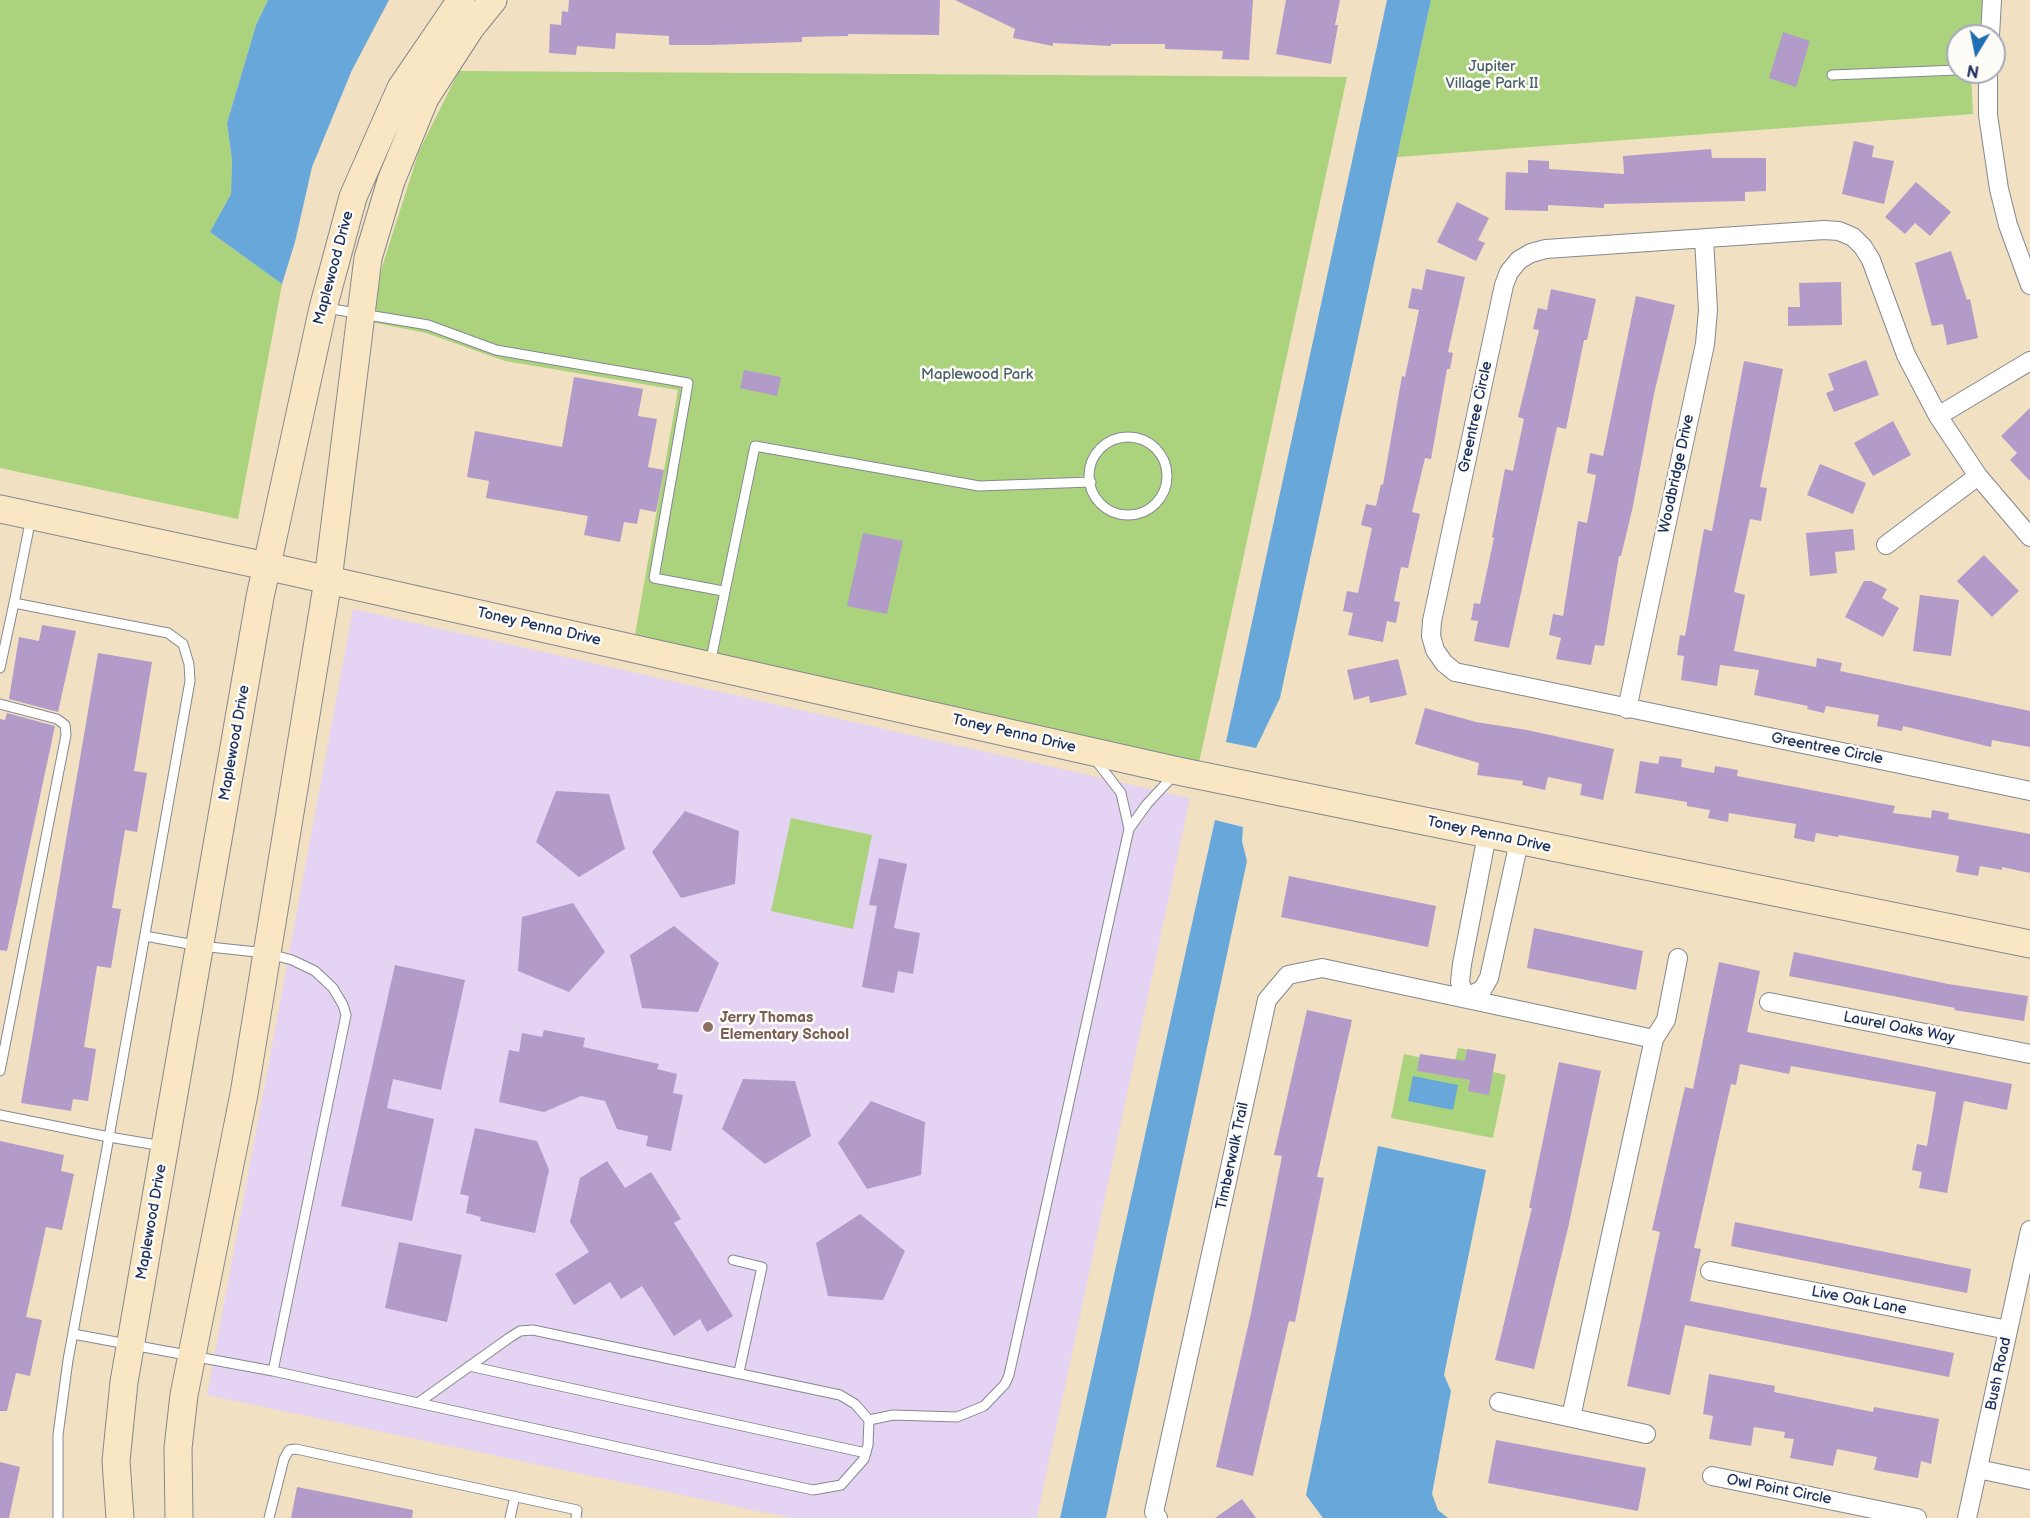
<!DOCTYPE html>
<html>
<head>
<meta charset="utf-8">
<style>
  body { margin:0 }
  #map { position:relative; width:2030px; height:1518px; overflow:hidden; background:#f1e0c2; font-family:"Balsamiq Sans",sans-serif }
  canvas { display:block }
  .north { position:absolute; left:1946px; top:24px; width:60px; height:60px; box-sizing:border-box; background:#fdfcf7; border:2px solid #a3aaba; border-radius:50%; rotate:190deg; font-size:16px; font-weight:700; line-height:24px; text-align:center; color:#1b2f5e }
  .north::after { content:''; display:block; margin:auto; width:21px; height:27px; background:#1f6fb2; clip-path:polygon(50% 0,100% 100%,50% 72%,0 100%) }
</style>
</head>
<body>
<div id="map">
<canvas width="2030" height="1518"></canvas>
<div class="north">N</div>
</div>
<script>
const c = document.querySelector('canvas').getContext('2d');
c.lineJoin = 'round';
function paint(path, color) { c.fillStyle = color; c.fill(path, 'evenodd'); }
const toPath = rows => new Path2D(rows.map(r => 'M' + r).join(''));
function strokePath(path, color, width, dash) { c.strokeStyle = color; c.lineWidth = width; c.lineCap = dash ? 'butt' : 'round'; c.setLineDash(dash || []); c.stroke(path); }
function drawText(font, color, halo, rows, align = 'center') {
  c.font = font + ' "Balsamiq Sans",sans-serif'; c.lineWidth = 5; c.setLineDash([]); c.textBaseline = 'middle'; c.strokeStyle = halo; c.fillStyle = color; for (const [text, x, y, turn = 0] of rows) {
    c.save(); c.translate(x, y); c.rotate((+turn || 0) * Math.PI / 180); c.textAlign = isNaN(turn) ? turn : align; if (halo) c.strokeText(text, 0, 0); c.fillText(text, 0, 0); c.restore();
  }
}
paint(toPath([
  [353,609,1190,798,1037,1518,791,1518,207,1395]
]), '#e4d3f2');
paint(toPath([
  [0,0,268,0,256,25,227,123,232,160,231,194,210,232,282,284,238,519,0,468],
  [1431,0,1985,0,1978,36,1958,36,1958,72,1971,72,1973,114,1397,157],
  [459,71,1347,77,1199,763,635,635,678,390,505,361,426,333,371,322,382,267,419,151],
  [791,818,872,835,853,929,771,911],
  [1458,1048,1496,1055,1493,1072,1506,1075,1493,1138,1391,1118,1404,1054,1454,1065]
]), '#abd37e');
paint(toPath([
  [268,0,389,0,352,70,312,167,295,242,282,284,210,232,231,194,232,160,227,123,256,25],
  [1387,0,1431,0,1280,698,1256,748,1226,742],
  [1215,820,1243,827,1242,841,1247,861,1106,1518,1060,1518],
  [1413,1076,1458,1085,1453,1110,1408,1101],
  [1378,1146,1486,1170,1444,1375,1451,1391,1432,1494,1438,1510,1448,1518,1323,1518,1306,1495]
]), '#68a7da');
paint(toPath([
  [569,0,940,0,939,35,848,34,848,36,802,37,802,42,709,45,669,45,669,36,616,33,615,49,577,46,576,55,549,53,550,24,561,25,562,11,568,12],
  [955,0,1253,0,1249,60,1222,59,1223,51,1165,49,1165,44,1111,44,1111,46,1053,43,1053,46,1013,38,1015,29],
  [1286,0,1340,0,1335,25,1338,25,1331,64,1276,54],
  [1783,32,1810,41,1796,87,1769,78],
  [1854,141,1874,146,1872,157,1894,161,1884,204,1842,194],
  [1711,149,1712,158,1766,158,1766,191,1745,192,1745,201,1604,204,1604,208,1548,205,1548,211,1505,210,1506,172,1528,173,1528,160,1549,161,1549,169,1624,174,1623,156],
  [1916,182,1951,212,1930,236,1915,223,1905,234,1885,217],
  [1457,202,1489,218,1478,240,1485,243,1476,261,1437,242],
  [1951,251,1967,300,1970,299,1978,338,1947,345,1943,324,1932,326,1915,263],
  [1426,269,1465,277,1448,352,1453,353,1450,369,1447,369,1431,459,1425,458,1412,512,1420,514,1408,568,1401,567,1394,601,1400,602,1396,623,1387,621,1383,642,1348,635,1353,613,1343,611,1347,591,1358,593,1372,528,1361,525,1366,504,1376,506,1381,484,1383,485,1402,376,1405,377,1419,310,1408,308,1412,288,1422,290],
  [1841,282,1842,325,1788,326,1788,307,1800,307,1799,283],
  [1551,289,1596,299,1587,340,1584,340,1566,429,1557,427,1509,648,1474,641,1478,621,1471,620,1474,603,1480,604,1494,538,1492,537,1505,469,1513,471,1524,419,1518,417,1539,330,1533,329,1538,308,1547,310],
  [1636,296,1675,305,1654,394,1633,506,1621,556,1619,556,1604,646,1595,645,1591,665,1556,659,1561,638,1549,635,1553,614,1563,616,1578,521,1587,523,1596,475,1587,473,1590,453,1603,456],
  [1866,360,1879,395,1834,412,1826,393,1834,390,1828,374],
  [1744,361,1783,369,1760,487,1767,488,1761,521,1750,519,1734,592,1745,595,1734,651,1816,667,1817,658,1842,663,1840,671,2030,711,2030,747,1992,740,1991,747,1903,726,1902,731,1877,726,1879,715,1826,706,1824,713,1807,709,1808,706,1754,695,1759,670,1720,665,1717,686,1681,680,1684,656,1677,655,1680,635,1685,636,1704,529,1712,531],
  [744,370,781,377,777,396,740,388],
  [574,377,643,389,638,416,657,419,648,467,664,470,656,512,640,509,637,524,624,522,620,542,584,535,588,516,486,498,489,481,467,477,475,431,562,447],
  [2030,408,2030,481,2010,460,2017,453,2001,436],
  [1893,421,1911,455,1873,476,1854,443],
  [1820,464,1866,483,1853,514,1807,495],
  [1853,529,1855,550,1835,552,1837,573,1810,576,1806,533],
  [863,533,903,541,887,614,847,606],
  [1984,555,2019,591,1992,617,1957,581],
  [1864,581,1871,581,1887,589,1882,598,1899,608,1883,637,1845,617],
  [1920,595,1959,600,1951,656,1913,651],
  [42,625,76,631,58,712,9,699,19,637,39,641],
  [98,653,152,662,134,771,147,773,137,832,125,830,112,908,121,909,111,968,97,966,84,1047,96,1049,88,1101,73,1099,71,1111,21,1103],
  [1398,659,1407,695,1370,703,1369,696,1354,700,1347,670],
  [1425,708,1476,722,1527,730,1614,749,1603,800,1580,795,1582,784,1548,777,1545,790,1522,785,1523,781,1477,775,1479,763,1415,744],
  [7,713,55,726,7,951,0,950,0,719,5,720],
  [1660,756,1682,759,1681,767,1714,773,1715,766,1738,770,1737,776,1895,806,1893,813,1931,818,1932,810,1949,813,1948,819,2030,834,2030,873,2002,867,2002,870,1980,866,1978,876,1956,872,1959,856,1839,835,1838,837,1816,833,1814,842,1794,838,1796,824,1729,813,1728,822,1708,818,1710,810,1687,806,1687,802,1635,793,1640,761,1658,764],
  [556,791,609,794,625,849,579,877,536,842],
  [685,811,739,831,735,884,681,898,652,852],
  [879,858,907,864,894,928,920,933,913,974,898,971,894,993,862,987,877,906,869,905],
  [1289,876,1436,906,1428,947,1281,917],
  [573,903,605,952,569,992,518,971,522,917],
  [674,926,719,963,698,1012,642,1008,630,955],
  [1534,928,1643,951,1636,990,1527,968],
  [1794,952,1948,984,2028,996,2024,1021,1954,1010,1955,1008,1789,976],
  [1719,962,1760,971,1747,1032,2012,1084,2007,1110,1964,1101,1947,1193,1919,1188,1922,1172,1912,1170,1917,1144,1927,1146,1936,1092,1791,1066,1789,1074,1740,1064,1736,1085,1731,1084,1694,1248,1701,1249,1690,1301,1954,1353,1949,1377,1685,1325,1670,1395,1627,1386,1660,1232,1652,1230,1685,1087,1693,1089],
  [395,965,465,980,441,1090,393,1079,387,1108,434,1119,412,1221,341,1206],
  [1307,1010,1352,1020,1317,1177,1324,1178,1295,1322,1289,1321,1253,1476,1216,1467,1251,1313,1282,1156,1274,1155],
  [544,1030,585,1038,583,1047,659,1064,657,1069,677,1074,673,1093,683,1095,671,1151,646,1146,648,1136,617,1129,605,1101,581,1096,544,1112,499,1102,509,1050,519,1052,522,1033,542,1037],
  [1467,1049,1496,1054,1489,1095,1468,1091,1470,1080,1417,1071,1420,1054,1465,1061],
  [1559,1062,1601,1071,1568,1228,1534,1369,1495,1360,1532,1208,1529,1208],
  [743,1079,795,1081,811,1136,765,1164,722,1129],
  [871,1101,925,1122,921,1175,867,1189,838,1143],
  [475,1128,537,1141,549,1170,535,1233,480,1221,481,1217,466,1213,469,1196,460,1194],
  [0,1141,64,1155,61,1171,74,1174,62,1230,46,1227,26,1317,42,1320,30,1376,16,1373,7,1411,0,1411],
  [607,1161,625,1188,651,1172,681,1219,674,1223,733,1316,707,1332,700,1319,674,1336,642,1286,621,1299,610,1282,574,1305,555,1274,589,1252,570,1222,580,1178],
  [860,1214,905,1251,883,1300,828,1296,816,1243],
  [1735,1222,1971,1269,1967,1293,1731,1246],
  [399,1242,462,1255,447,1322,385,1308],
  [1709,1374,1775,1386,1774,1392,1873,1412,1874,1407,1939,1419,1931,1464,1921,1461,1918,1478,1874,1470,1877,1457,1837,1449,1833,1466,1790,1458,1794,1439,1784,1438,1785,1432,1754,1427,1751,1446,1709,1439,1713,1416,1703,1414],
  [1496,1440,1646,1468,1638,1511,1488,1483],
  [0,1462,20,1467,9,1518,0,1518],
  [297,1487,413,1510,412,1518,291,1518],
  [1242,1499,1256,1518,1215,1518]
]), '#b29ac9');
const lane = toPath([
  [1832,75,1958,70],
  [326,308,428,325,496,350,688,383,654,578,723,591],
  '1089 476a39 39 0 1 1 78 0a39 39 0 1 1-78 0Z',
  [31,518,14,603,168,633,183,644,189,664,190,681,109,1137,163,1146],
  [710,664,755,446,979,486,1091,482],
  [0,668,14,603],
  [0,704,57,719,65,725,66,735,0,1071],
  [1094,758,1121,793,1129,829],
  [145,936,200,946,266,953,292,960,315,971,333,988,343,1005,346,1015,273,1371],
  [0,1115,109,1137,68,1360,58,1435,58,1518],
  [733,1260,762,1267,739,1372],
  [73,1334,273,1371,813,1490,841,1485,864,1459,868,1445,869,1420,855,1404,840,1395,533,1330,520,1331,509,1338,418,1403],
  [469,1366,866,1453],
  [869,1420,893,1415,957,1417,984,1406,1005,1384,1009,1375,1129,829,1147,804,1173,776],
  [269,1518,284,1459,289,1450,296,1449,577,1510,576,1518],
  [510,1518,515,1496]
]);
const street = toPath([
  [1990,36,1992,0],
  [1988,72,1988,115,1999,189,2008,225,2030,285],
  [1938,416,2030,361],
  [2030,537,1978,476,1938,416,1906,355,1871,260,1863,247,1853,237,1839,231,1824,230,1546,249,1531,253,1519,260,1509,272,1504,285,1432,621,1431,636,1435,650,1444,663,1455,672,2030,791],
  [1886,545,1978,476],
  [1627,709,1705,344,1708,310,1704,238],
  [1487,835,1462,964,1460,982,1465,997,1482,990,1489,978,1519,842],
  [1769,1002,2030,1054],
  [1710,1271,2008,1330],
  [1499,1402,1646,1434],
  [1571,1417,1654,1039,1666,1020,1678,958],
  [1978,1469,2030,1480],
  [1712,1476,1917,1518],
  [1158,1518,1154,1512,1267,1000,1288,975,1322,968,1654,1039],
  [1967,1518,2030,1230]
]);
const secondary = toPath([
  [0,509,266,566,1178,771,2030,944],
  [120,1518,116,1461,124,1382,260,597,323,308,353,197,374,149,401,88,461,0],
  [179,1518,178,1448,184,1395,244,1094,328,580,368,258,391,181,425,98,471,27,493,0]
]);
strokePath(lane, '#868890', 11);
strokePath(street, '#868890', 20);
strokePath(secondary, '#868890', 29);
strokePath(lane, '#fff', 9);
strokePath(street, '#fff', 18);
strokePath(secondary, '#f9e7c3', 27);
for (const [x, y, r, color] of [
  [708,1027,6,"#8d6e63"]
]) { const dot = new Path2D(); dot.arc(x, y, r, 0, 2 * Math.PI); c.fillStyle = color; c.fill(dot); strokePath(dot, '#fdfcf7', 2); }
drawText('15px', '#466068', '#fdfcf7', [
  ["Jupiter",1492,67],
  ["Village Park II",1492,84],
  ["Maplewood Park",977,375]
]);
drawText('15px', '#1b2f5e', '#fdfcf7', [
  ["Maplewood Drive",334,268,-75],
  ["Greentree Circle",1476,417,-78],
  ["Woodbridge Drive",1677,474,-78],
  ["Toney Penna Drive",539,627,13],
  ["Toney Penna Drive",1014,734,13],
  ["Maplewood Drive",235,743,-80],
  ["Greentree Circle",1827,749,11],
  ["Toney Penna Drive",1489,835,12],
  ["Laurel Oaks Way",1899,1028,11],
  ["Timberwalk Trail",1233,1156,-78],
  ["Maplewood Drive",152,1222,-80],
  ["Live Oak Lane",1859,1301,11],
  ["Bush Road",1999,1374,-78],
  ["Owl Point Circle",1779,1490,11]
]);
drawText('bold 15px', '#785e54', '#fdfcf7', [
  ["Jerry Thomas",720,1018],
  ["Elementary School",720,1035]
], 'left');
</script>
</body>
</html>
